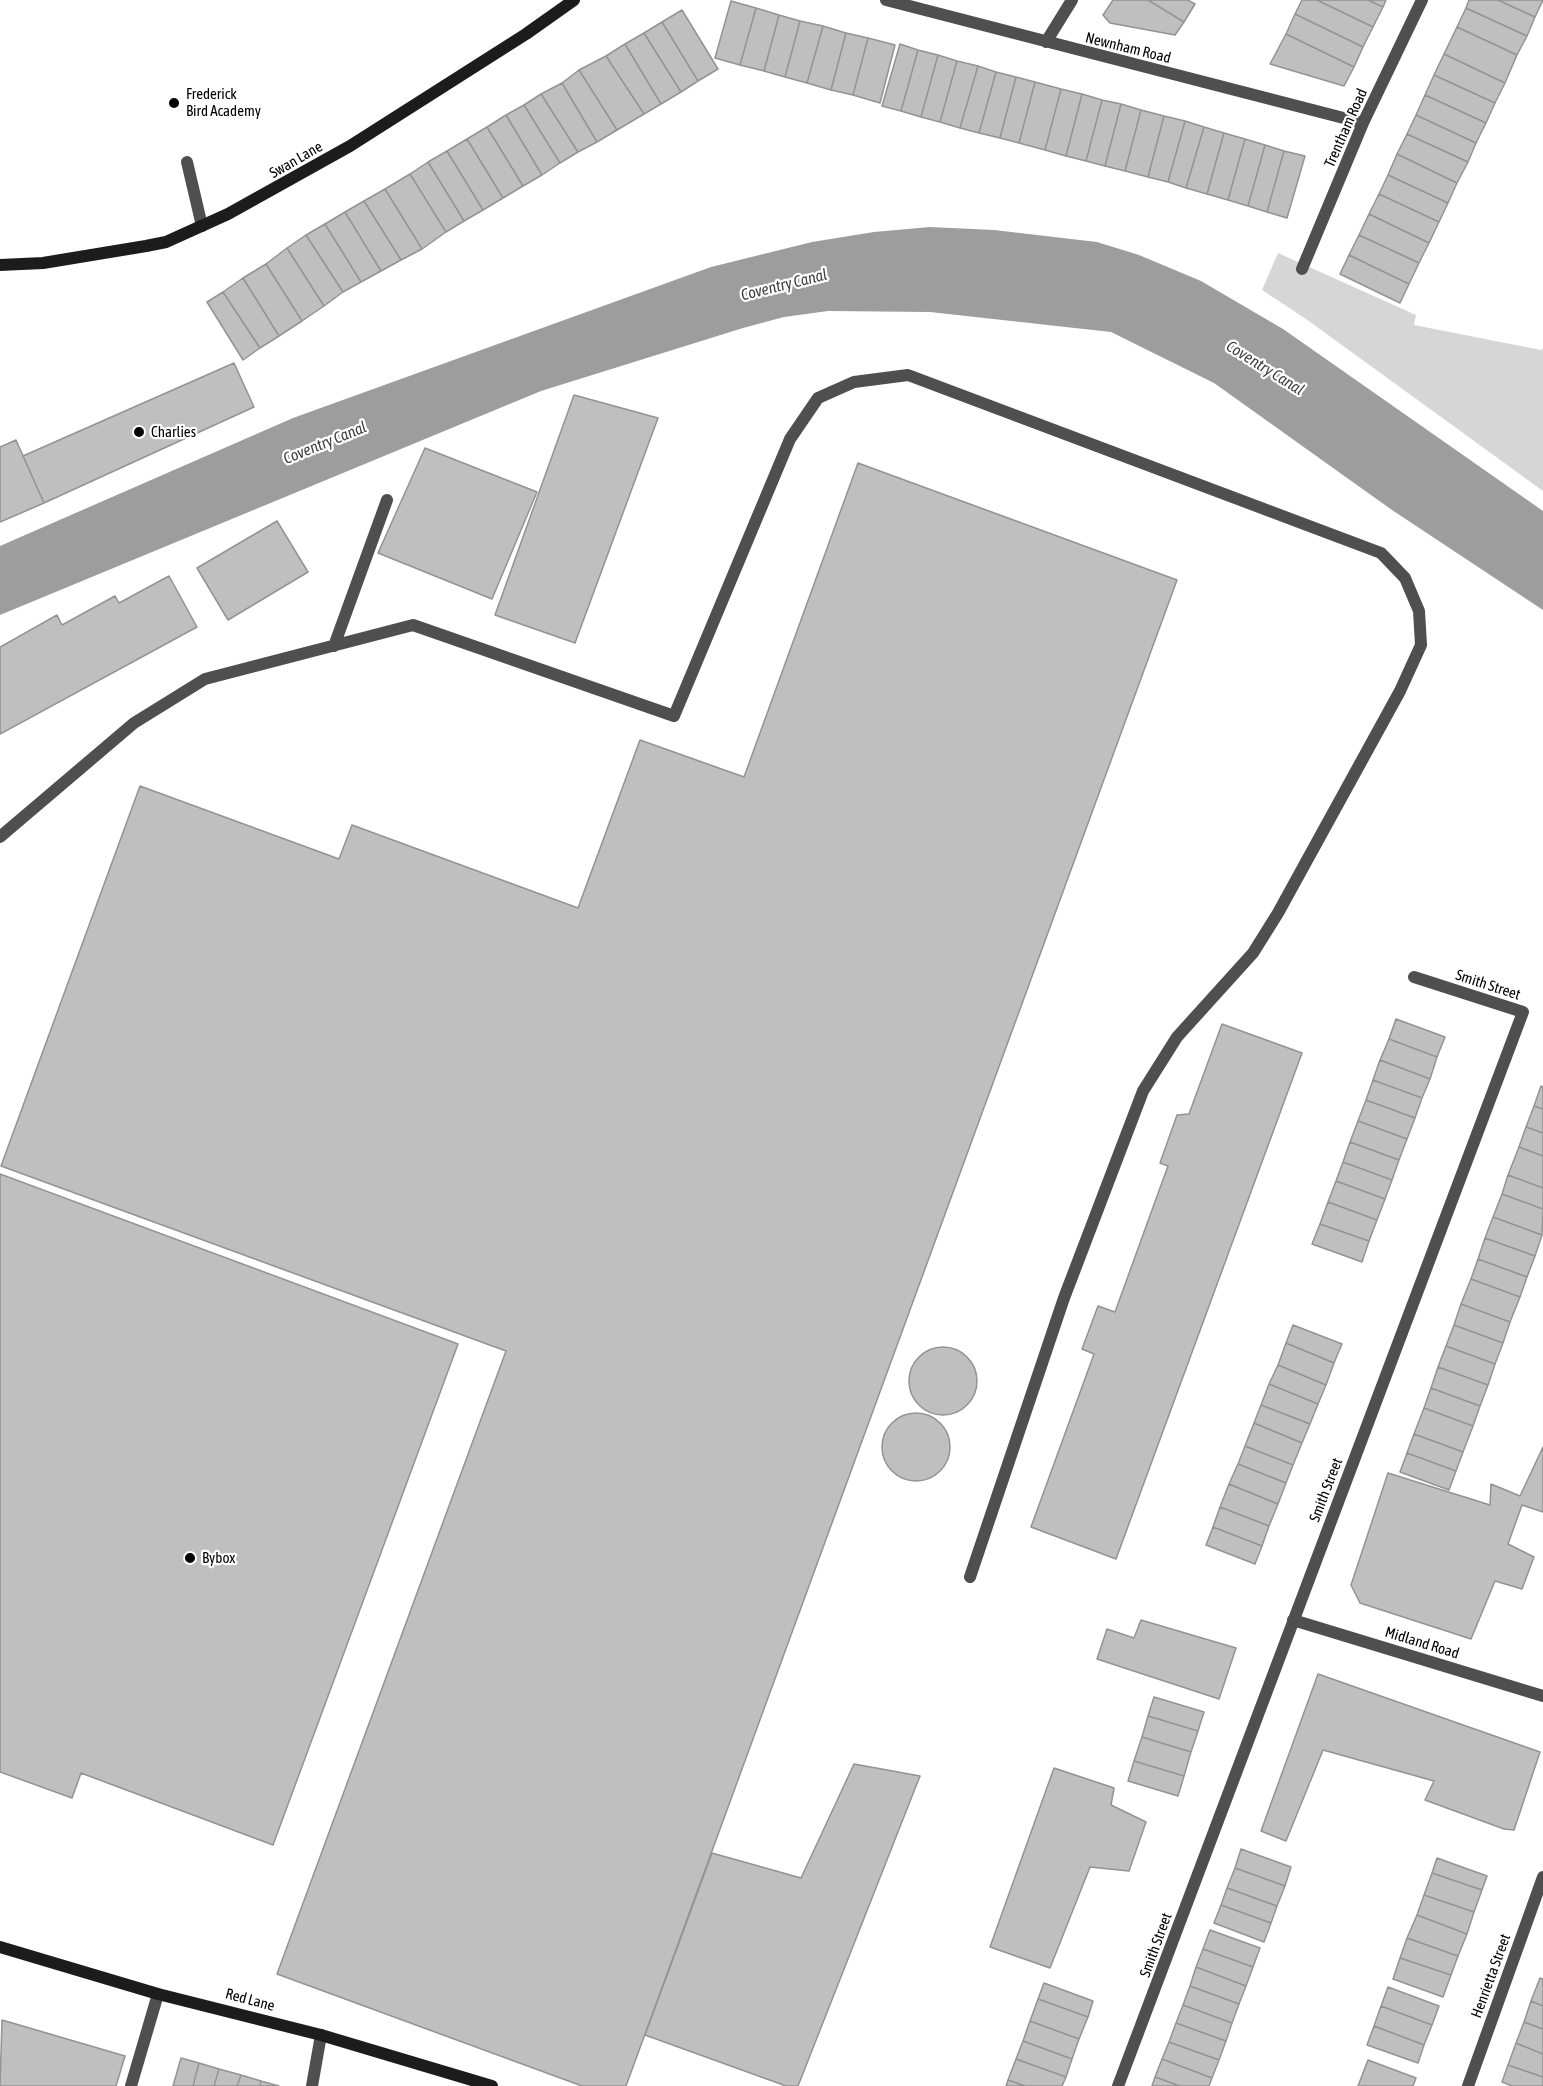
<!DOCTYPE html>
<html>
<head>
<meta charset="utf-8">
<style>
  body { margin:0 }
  canvas { display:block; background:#fff }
</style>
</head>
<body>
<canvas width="1543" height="2086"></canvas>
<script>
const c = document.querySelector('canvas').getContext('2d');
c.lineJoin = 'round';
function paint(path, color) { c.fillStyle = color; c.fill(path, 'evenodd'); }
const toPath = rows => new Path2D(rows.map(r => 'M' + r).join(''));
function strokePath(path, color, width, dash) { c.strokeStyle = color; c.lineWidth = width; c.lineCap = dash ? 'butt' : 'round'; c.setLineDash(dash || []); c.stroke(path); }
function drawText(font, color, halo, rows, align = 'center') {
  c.font = font + ' "Asap Condensed",sans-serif'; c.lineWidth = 4.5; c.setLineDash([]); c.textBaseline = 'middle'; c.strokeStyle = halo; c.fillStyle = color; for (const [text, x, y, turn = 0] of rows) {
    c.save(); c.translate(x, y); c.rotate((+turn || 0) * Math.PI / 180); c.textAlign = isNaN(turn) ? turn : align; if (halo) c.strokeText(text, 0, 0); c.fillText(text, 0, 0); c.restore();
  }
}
paint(toPath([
  [1278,253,1416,315,1414,325,1541,350,1543,348,1543,491,1306,319,1262,290]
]), '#d6d6d6');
paint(toPath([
  [930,227,994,230,1097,242,1139,255,1201,281,1283,329,1543,511,1543,610,1392,510,1214,383,1111,332,930,312,828,311,784,317,743,328,541,391,0,615,0,546,293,418,711,267,812,242,874,232]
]), '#9d9d9d');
const building = toPath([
  [1113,0,1148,0,1184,22,1175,35,1110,23,1103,15,1113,0],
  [1148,0,1188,0,1195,4,1184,22,1148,0],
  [1302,0,1317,0,1373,27,1363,47,1295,14,1302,0],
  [1317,0,1368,0,1383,7,1373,27,1317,0],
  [1368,0,1386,0,1383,7,1368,0],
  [1469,0,1498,0,1535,17,1527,36,1466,8,1469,0],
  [1498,0,1543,0,1535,17,1498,0],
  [731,1,756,8,740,65,715,58,731,1],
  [756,8,779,15,764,71,740,65,756,8],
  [1466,8,1527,36,1517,55,1457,27,1466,8],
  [682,10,718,69,698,81,662,22,682,10],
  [1295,14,1363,47,1354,67,1286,34,1295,14],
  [779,15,800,21,785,77,764,71,779,15],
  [800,21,823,26,807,83,785,77,800,21],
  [662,22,698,81,681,92,644,33,662,22],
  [823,26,846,33,831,90,807,83,823,26],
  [1457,27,1517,55,1505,83,1444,54,1457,27],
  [644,33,681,92,661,104,625,44,644,33],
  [846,33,868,38,853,95,831,90,846,33],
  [1286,34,1354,67,1344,86,1270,64,1286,34],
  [868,38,895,45,880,103,853,95,868,38],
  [625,44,661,104,644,114,606,56,625,44],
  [900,44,918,50,901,111,882,106,900,44],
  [918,50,938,55,921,117,901,111,918,50],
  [1444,54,1505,83,1495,103,1434,75,1444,54],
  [938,55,957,61,940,122,921,117,938,55],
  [606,56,644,114,617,130,579,70,606,56],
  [957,61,978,66,960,128,940,122,957,61],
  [978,66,996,72,979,133,960,128,978,66],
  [579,70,617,130,597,142,562,83,579,70],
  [996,72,1016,77,1000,138,979,133,996,72],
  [1434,75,1495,103,1486,123,1425,95,1434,75],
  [1016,77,1035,82,1019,143,1000,138,1016,77],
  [1035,82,1061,89,1045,150,1019,143,1035,82],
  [562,83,597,142,578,152,541,94,562,83],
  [1061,89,1082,94,1066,156,1045,150,1061,89],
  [541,94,578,152,560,163,524,105,541,94],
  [1082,94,1102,100,1086,161,1066,156,1082,94],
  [1425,95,1486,123,1476,143,1416,115,1425,95],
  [1102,100,1121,104,1105,166,1086,161,1102,100],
  [1121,104,1141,110,1125,171,1105,166,1121,104],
  [524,105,560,163,542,175,506,115,524,105],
  [1141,110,1164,116,1148,177,1125,171,1141,110],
  [506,115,542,175,523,186,487,127,506,115],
  [1416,115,1476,143,1468,162,1407,134,1416,115],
  [1164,116,1185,121,1168,182,1148,177,1164,116],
  [1185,121,1204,127,1186,188,1168,182,1185,121],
  [487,127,523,186,503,198,467,139,487,127],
  [1204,127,1224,133,1207,194,1186,188,1204,127],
  [1224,133,1245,139,1228,200,1207,194,1224,133],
  [1407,134,1468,162,1457,183,1397,154,1407,134],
  [467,139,503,198,483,210,447,151,467,139],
  [1245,139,1265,145,1248,206,1228,200,1245,139],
  [1265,145,1284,151,1267,212,1248,206,1265,145],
  [447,151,483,210,464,221,428,162,447,151],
  [1284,151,1305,156,1287,218,1267,212,1284,151],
  [1397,154,1457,183,1448,203,1388,175,1397,154],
  [428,162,464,221,446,232,410,174,428,162],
  [410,174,446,232,422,249,385,189,410,174],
  [1388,175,1448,203,1439,222,1379,194,1388,175],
  [385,189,422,249,401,260,364,201,385,189],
  [1379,194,1439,222,1429,243,1369,214,1379,194],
  [364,201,401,260,381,271,345,212,364,201],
  [345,212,381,271,361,282,325,224,345,212],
  [1369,214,1429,243,1419,263,1359,235,1369,214],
  [325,224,361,282,343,292,306,235,325,224],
  [306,235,343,292,324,306,287,248,306,235],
  [1359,235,1419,263,1409,284,1349,255,1359,235],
  [287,248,324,306,302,321,266,264,287,248],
  [1349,255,1409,284,1400,303,1340,274,1349,255],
  [266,264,302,321,279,336,243,278,266,264],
  [243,278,279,336,260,348,223,292,243,278],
  [223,292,260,348,243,360,207,302,223,292],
  [234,363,254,407,44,503,23,456,234,363],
  [574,395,658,418,575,643,495,615,574,395],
  [16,440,44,503,0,522,0,447,16,440],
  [425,448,537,492,492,599,378,553,425,448],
  [858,463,1177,580,626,2086,582,2086,277,1974,506,1351,1,1166,140,786,339,859,352,825,578,908,640,740,744,777,858,463],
  [277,521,308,572,228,620,197,568,277,521],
  [169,576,197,627,0,734,0,647,57,615,62,625,115,596,119,603,169,576],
  [1396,1019,1445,1037,1437,1057,1389,1039,1396,1019],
  [1222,1024,1302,1053,1116,1559,1031,1527,1094,1354,1082,1349,1098,1306,1115,1312,1168,1166,1160,1163,1177,1115,1189,1114,1222,1024],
  [1389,1039,1437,1057,1430,1079,1380,1060,1389,1039],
  [1380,1060,1430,1079,1422,1098,1373,1080,1380,1060],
  [1373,1080,1422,1098,1415,1118,1366,1100,1373,1080],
  [1541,1086,1543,1087,1543,1109,1534,1106,1541,1086],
  [1366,1100,1415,1118,1407,1139,1358,1121,1366,1100],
  [1534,1106,1543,1109,1543,1133,1526,1127,1534,1106],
  [1358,1121,1407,1139,1399,1160,1350,1142,1358,1121],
  [1526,1127,1543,1133,1543,1156,1519,1147,1526,1127],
  [1350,1142,1399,1160,1392,1180,1343,1162,1350,1142],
  [1519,1147,1543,1156,1543,1188,1508,1175,1519,1147],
  [1343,1162,1392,1180,1385,1199,1336,1181,1343,1162],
  [0,1174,458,1344,273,1845,81,1773,72,1798,0,1772,0,1174],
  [1508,1175,1543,1188,1543,1209,1502,1194,1508,1175],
  [1336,1181,1385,1199,1377,1220,1328,1202,1336,1181],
  [1502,1194,1543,1209,1542,1235,1493,1217,1502,1194],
  [1328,1202,1377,1220,1369,1241,1320,1224,1328,1202],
  [1493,1217,1542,1235,1535,1256,1485,1238,1493,1217],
  [1320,1224,1369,1241,1362,1262,1312,1244,1320,1224],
  [1485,1238,1535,1256,1527,1277,1478,1259,1485,1238],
  [1478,1259,1527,1277,1520,1297,1471,1279,1478,1259],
  [1471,1279,1520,1297,1510,1322,1461,1304,1471,1279],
  [1461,1304,1510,1322,1503,1343,1454,1325,1461,1304],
  [1293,1325,1342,1344,1334,1363,1286,1343,1293,1325],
  [1454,1325,1503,1343,1495,1364,1446,1346,1454,1325],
  [1286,1343,1334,1363,1326,1385,1278,1365,1286,1343],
  [1446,1346,1495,1364,1488,1385,1438,1367,1446,1346],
  '909 1381a34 34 0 1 1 68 0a34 34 0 1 1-68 0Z',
  [1278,1365,1326,1385,1318,1404,1269,1384,1278,1365],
  [1438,1367,1488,1385,1480,1406,1431,1388,1438,1367],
  [1269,1384,1318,1404,1310,1424,1261,1405,1269,1384],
  [1431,1388,1480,1406,1473,1426,1424,1408,1431,1388],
  [1261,1405,1310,1424,1302,1443,1254,1423,1261,1405],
  [1424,1408,1473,1426,1463,1452,1414,1434,1424,1408],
  '882 1447a34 34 0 1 1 68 0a34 34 0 1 1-68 0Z',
  [1254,1423,1302,1443,1293,1465,1245,1446,1254,1423],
  [1414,1434,1463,1452,1456,1471,1407,1453,1414,1434],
  [1245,1446,1293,1465,1286,1483,1238,1464,1245,1446],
  [1543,1447,1543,1512,1522,1505,1508,1544,1534,1557,1522,1589,1495,1581,1471,1639,1360,1603,1351,1585,1388,1473,1490,1505,1491,1484,1520,1496,1543,1447],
  [1407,1453,1456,1471,1449,1490,1400,1472,1407,1453],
  [1238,1464,1286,1483,1278,1504,1229,1484,1238,1464],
  [1229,1484,1278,1504,1269,1526,1220,1507,1229,1484],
  [1220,1507,1269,1526,1262,1546,1213,1527,1220,1507],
  [1213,1527,1262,1546,1255,1564,1206,1545,1213,1527],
  [1141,1620,1236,1648,1219,1699,1097,1659,1107,1629,1134,1638,1141,1620],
  [1318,1674,1540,1752,1514,1830,1504,1829,1425,1800,1434,1781,1323,1750,1286,1841,1261,1831,1318,1674],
  [1154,1697,1204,1712,1198,1731,1148,1716,1154,1697],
  [1148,1716,1198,1731,1191,1752,1142,1737,1148,1716],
  [1142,1737,1191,1752,1184,1776,1134,1761,1142,1737],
  [1134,1761,1184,1776,1178,1796,1128,1781,1134,1761],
  [854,1764,920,1776,798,2086,786,2086,645,2035,712,1853,801,1878,854,1764],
  [1054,1768,1114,1788,1111,1805,1146,1822,1129,1871,1090,1867,1050,1968,990,1947,1054,1768],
  [1241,1849,1291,1867,1285,1886,1235,1868,1241,1849],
  [1437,1858,1487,1876,1482,1890,1432,1873,1437,1858],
  [1235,1868,1285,1886,1277,1906,1227,1888,1235,1868],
  [1432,1873,1482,1890,1474,1912,1424,1895,1432,1873],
  [1227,1888,1277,1906,1271,1923,1221,1905,1227,1888],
  [1424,1895,1474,1912,1467,1934,1417,1915,1424,1895],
  [1221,1905,1271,1923,1264,1942,1214,1923,1221,1905],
  [1417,1915,1467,1934,1458,1956,1407,1938,1417,1915],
  [1210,1930,1260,1948,1253,1967,1203,1949,1210,1930],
  [1407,1938,1458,1956,1451,1975,1400,1958,1407,1938],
  [1203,1949,1253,1967,1246,1986,1196,1967,1203,1949],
  [1400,1958,1451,1975,1443,1997,1393,1979,1400,1958],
  [1196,1967,1246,1986,1239,2004,1190,1986,1196,1967],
  [1540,1978,1543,1979,1543,2006,1531,2001,1540,1978],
  [1044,1983,1093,2001,1088,2017,1038,1999,1044,1983],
  [1190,1986,1239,2004,1232,2023,1183,2005,1190,1986],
  [1388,1987,1439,2006,1432,2025,1381,2006,1388,1987],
  [1038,1999,1088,2017,1079,2039,1030,2021,1038,1999],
  [1531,2001,1543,2006,1543,2029,1524,2022,1531,2001],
  [1183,2005,1232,2023,1226,2041,1176,2023,1183,2005],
  [1381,2006,1432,2025,1424,2045,1374,2026,1381,2006],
  [2,2020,125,2056,116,2086,0,2086,2,2020],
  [1030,2021,1079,2039,1072,2059,1023,2041,1030,2021],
  [1524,2022,1543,2029,1543,2054,1516,2043,1524,2022],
  [1176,2023,1226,2041,1219,2060,1169,2042,1176,2023],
  [1374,2026,1424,2045,1418,2063,1367,2045,1374,2026],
  [1023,2041,1072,2059,1066,2077,1016,2059,1023,2041],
  [1169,2042,1219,2060,1212,2078,1162,2059,1169,2042],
  [1516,2043,1543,2054,1543,2077,1508,2065,1516,2043],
  [181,2058,199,2063,193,2086,173,2086,181,2058],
  [1016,2059,1066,2077,1062,2086,1025,2086,1008,2080,1016,2059],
  [1162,2059,1212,2078,1209,2086,1180,2086,1155,2077,1162,2059],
  [1368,2060,1416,2078,1413,2086,1358,2086,1368,2060],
  [199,2063,219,2069,214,2086,193,2086,199,2063],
  [1508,2065,1543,2077,1543,2086,1512,2086,1502,2082,1508,2065],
  [219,2069,241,2075,237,2086,214,2086,219,2069],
  [241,2075,261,2081,260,2086,237,2086,241,2075],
  [1155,2077,1180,2086,1152,2086,1155,2077],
  [1008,2080,1025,2086,1006,2086,1008,2080],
  [261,2081,279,2086,260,2086,261,2081]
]);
paint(building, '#bfbfbf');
strokePath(building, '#939393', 1.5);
strokePath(toPath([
  [187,162,202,226],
  [334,646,387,500],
  [0,837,134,723,205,679,413,625,674,716,790,439,818,398,854,382,908,375,1381,553,1405,578,1419,611,1421,645,1400,691,1278,913,1253,953,1177,1037,1143,1091,1064,1298,970,1577],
  [131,2086,158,1994],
  [312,2086,321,2035]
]), '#4f4f4f', 12);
strokePath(toPath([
  [886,0,1363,123],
  [1046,42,1072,0],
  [1302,269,1363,123,1422,0],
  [1293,1620,1543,1696],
  [1118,2086,1523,1012,1414,977],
  [1468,2086,1543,1877]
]), '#4f4f4f', 12);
strokePath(toPath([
  [0,265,43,263,146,246,166,242,228,214,350,146,526,34,574,0],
  [0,1947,158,1994,321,2035,492,2086]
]), '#1c1c1c', 12);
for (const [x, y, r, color] of [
  [174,103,6,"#000"],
  [139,432,6,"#000"],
  [190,1558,6,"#000"]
]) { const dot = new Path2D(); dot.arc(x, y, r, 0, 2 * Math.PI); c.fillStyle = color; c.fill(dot); strokePath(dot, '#fff', 2); }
drawText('15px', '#000', '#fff', [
  ["Newnham Road",1128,48,14],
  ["Trentham Road",1346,128,-66],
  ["Swan Lane",296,160,-30],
  ["Smith Street",1488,985,18],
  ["Smith Street",1326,1490,-69],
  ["Midland Road",1422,1643,17],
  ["Smith Street",1156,1945,-70],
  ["Henrietta Street",1491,1976,-70],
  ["Red Lane",250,2000,15]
]);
drawText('15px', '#000', '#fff', [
  ["Frederick",186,94],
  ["Bird Academy",186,111],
  ["Charlies",151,432],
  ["Bybox",202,1558]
], 'left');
drawText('italic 16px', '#3e3e3e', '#fff', [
  ["Coventry Canal",784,285,-14],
  ["Coventry Canal",1265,368,32],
  ["Coventry Canal",325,443,-22]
]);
</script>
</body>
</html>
